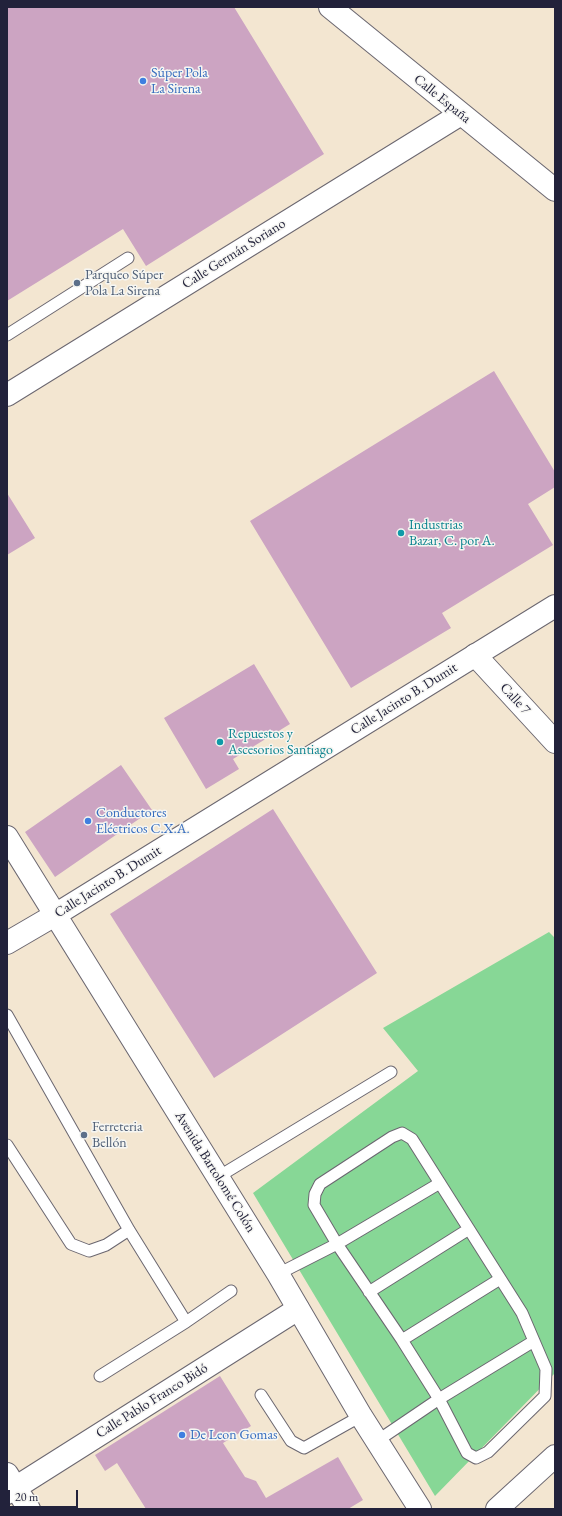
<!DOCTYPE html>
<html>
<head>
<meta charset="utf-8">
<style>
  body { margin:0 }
  #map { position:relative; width:562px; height:1516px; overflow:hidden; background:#f3e6d1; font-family:"EB Garamond",serif }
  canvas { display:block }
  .frame { position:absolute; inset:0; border:8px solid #22223b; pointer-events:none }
  .scale { position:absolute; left:8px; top:1490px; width:70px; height:18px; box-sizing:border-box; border:2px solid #22223b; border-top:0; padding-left:5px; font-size:12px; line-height:14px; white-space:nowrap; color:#22223b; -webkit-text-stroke:3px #f6f6f2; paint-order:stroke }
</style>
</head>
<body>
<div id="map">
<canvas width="562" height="1516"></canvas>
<div class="frame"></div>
<div class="scale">20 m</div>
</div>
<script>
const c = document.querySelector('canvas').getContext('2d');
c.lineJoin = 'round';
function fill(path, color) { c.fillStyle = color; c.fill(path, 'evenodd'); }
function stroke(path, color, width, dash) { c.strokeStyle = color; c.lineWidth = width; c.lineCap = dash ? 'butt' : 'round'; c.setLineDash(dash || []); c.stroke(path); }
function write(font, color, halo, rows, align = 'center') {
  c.font = font + ' "EB Garamond",serif'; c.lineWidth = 3; c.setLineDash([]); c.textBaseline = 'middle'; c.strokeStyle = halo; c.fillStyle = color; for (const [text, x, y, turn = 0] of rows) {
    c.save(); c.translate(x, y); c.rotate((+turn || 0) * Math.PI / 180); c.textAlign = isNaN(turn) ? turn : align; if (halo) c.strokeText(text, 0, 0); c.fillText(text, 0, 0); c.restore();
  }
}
const green = new Path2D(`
  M 549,932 L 555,938 L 555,1373 L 435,1496 L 253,1193 L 418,1071 L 383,1028 Z`);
const building = new Path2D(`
  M 7,7 L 234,7 L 324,154 L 146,266 L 123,229 L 7,301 Z
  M 494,371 L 555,472 L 555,487 L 528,504 L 553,545 L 442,613 L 451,628 L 351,688 L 250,521 Z
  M 7,493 L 35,538 L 7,555 Z
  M 254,664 L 290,724 L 233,759 L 239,769 L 206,789 L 164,718 Z
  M 121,765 L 152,810 L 55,877 L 25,832 Z
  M 273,809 L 377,973 L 214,1078 L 110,914 Z
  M 220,1376 L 251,1426 L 223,1443 L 245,1477 L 256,1481 L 266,1498 L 338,1457 L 363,1500 L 348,1509 L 146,1509 L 117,1463 L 105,1471 L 95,1455 Z`);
const lane = new Path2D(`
  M 7,335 L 128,258
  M 7,1015 L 129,1230 L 186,1322 L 231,1291
  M 402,1133 L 412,1139 L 522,1313 L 546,1369 L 545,1396 L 488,1452 L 476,1458 L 467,1453 L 439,1399 L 402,1340 L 337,1244 L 314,1205 L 315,1194 L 320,1184 L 392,1137 Z
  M 7,1145 L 71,1244 L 89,1251 L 106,1245 L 129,1230
  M 218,1177 L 391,1072
  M 278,1274 L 337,1244 L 440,1183
  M 369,1292 L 469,1229
  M 402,1340 L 500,1279
  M 100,1376 L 186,1322
  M 261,1395 L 291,1441 L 304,1448 L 361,1416
  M 377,1441 L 439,1399 L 534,1341`);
const street = new Path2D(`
  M 330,7 L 555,190
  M 7,395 L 461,114
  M 475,655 L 555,742
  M 7,1474 L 29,1509
  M 7,1493 L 298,1309
  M 497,1509 L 555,1456`);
const secondary = new Path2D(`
  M 7,837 L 278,1274 L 361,1416 L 420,1509
  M 7,943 L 55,915 L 555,606`);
const markers = [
  [143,81,4,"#3f7fe0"],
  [77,283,4,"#5c6f8a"],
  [401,533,4,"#0f9aa8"],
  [220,742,4,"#0f9aa8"],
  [88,821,4,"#3f7fe0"],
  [84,1135,4,"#5c6f8a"],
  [182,1435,4,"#3f7fe0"]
];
const shopNames = [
  ["Súper Pola",151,73],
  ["La Sirena",151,89],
  ["Conductores",96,813],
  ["Eléctricos C.X.A.",96,829],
  ["De Leon Gomas",190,1435]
];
const streetNames = [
  ["Calle España",442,99,39],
  ["Calle Germán Soriano",234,254,-32],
  ["Calle Jacinto B. Dumit",404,699,-32],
  ["Calle 7",515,699,47],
  ["Calle Jacinto B. Dumit",108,882,-32],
  ["Avenida Bartolomé Colón",215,1172,58],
  ["Calle Pablo Franco Bidó",152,1401,-32]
];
const serviceNames = [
  ["Parqueo Súper",85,275],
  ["Pola La Sirena",85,291],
  ["Ferreteria",92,1127],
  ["Bellón",92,1143]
];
const cultureNames = [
  ["Industrias",409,525],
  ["Bazar, C. por A.",409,541],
  ["Repuestos y",228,734],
  ["Ascesorios Santiago",228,750]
];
fill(green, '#87d796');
fill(building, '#cca4c2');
stroke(lane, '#6b6770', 13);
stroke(street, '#6b6770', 24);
stroke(secondary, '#6b6770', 24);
stroke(lane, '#fff', 11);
stroke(street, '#fff', 22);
stroke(secondary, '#fff', 22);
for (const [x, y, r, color] of markers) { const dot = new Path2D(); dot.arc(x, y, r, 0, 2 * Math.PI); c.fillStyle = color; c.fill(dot); stroke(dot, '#f6f6f2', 1.5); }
write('14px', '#366cbe', '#f6f6f2', shopNames, 'left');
write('14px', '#22223b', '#f6f6f2', streetNames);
write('14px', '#4e5e75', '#f6f6f2', serviceNames, 'left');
write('14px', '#0d838f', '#f6f6f2', cultureNames, 'left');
</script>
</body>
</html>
